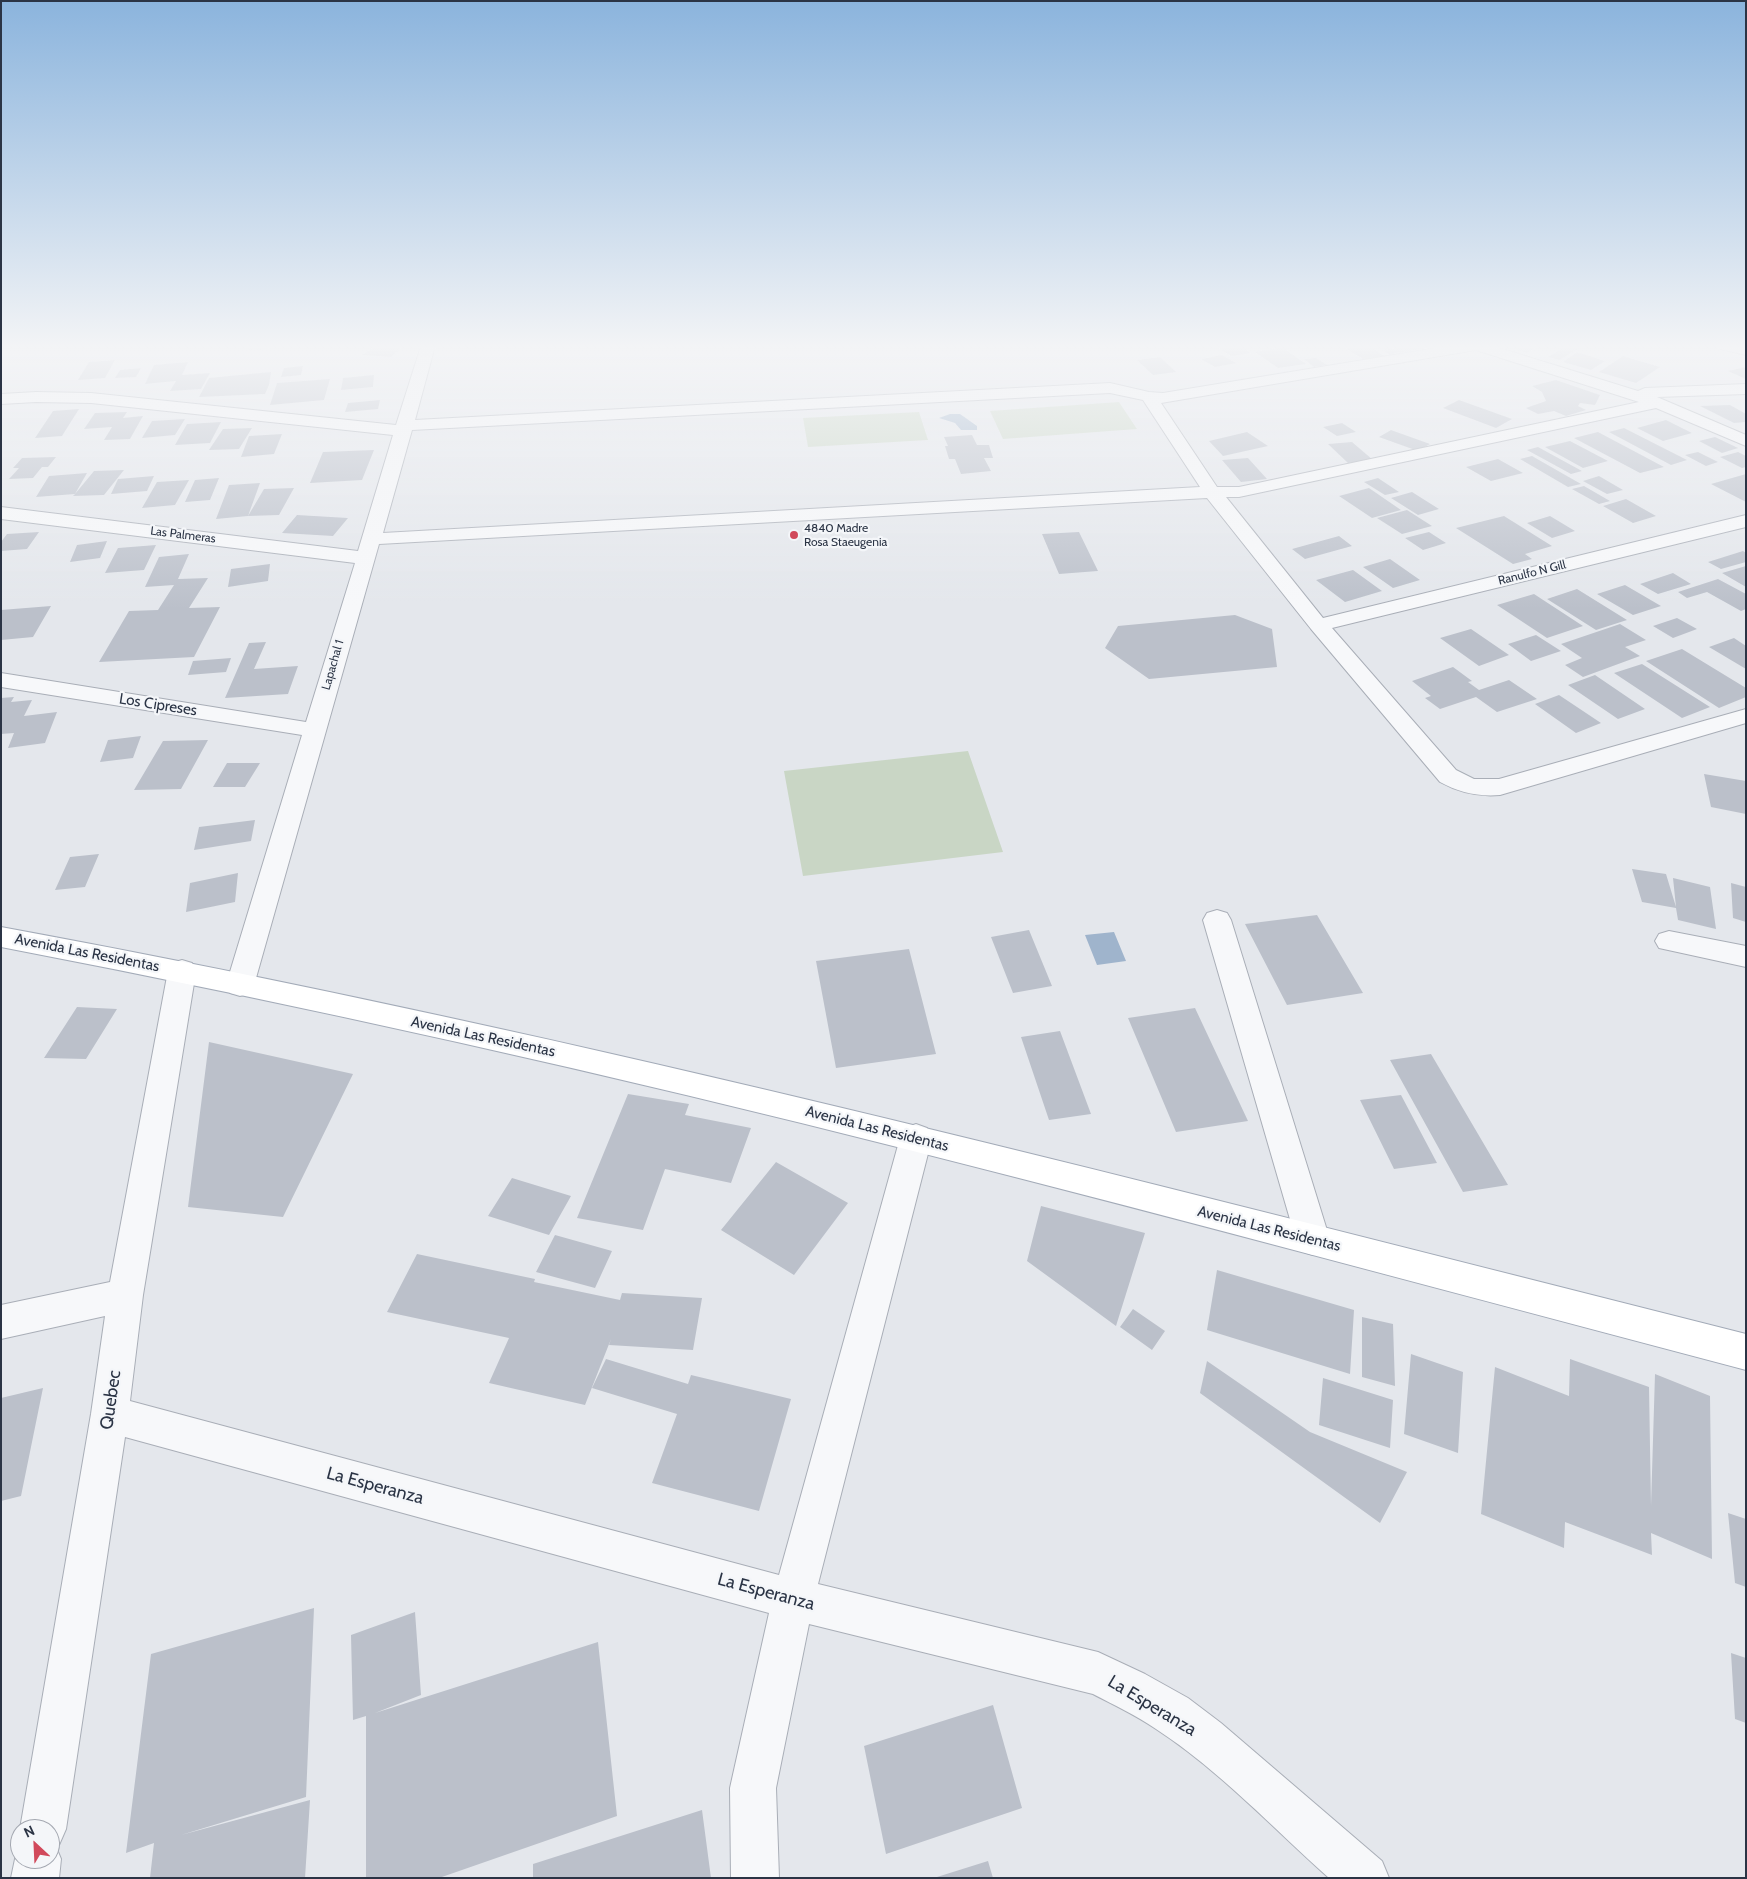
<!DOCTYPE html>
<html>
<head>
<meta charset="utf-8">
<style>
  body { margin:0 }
  #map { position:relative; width:1747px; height:1879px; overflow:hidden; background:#e4e7ec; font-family:Cabin,sans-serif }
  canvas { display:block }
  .frame { position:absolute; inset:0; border:2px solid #2b3445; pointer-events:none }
  .north { position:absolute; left:10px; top:1819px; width:50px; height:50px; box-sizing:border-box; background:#f4f6f9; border:1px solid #a4a8b1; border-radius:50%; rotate:335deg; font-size:14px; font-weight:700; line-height:20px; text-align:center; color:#2b3445 }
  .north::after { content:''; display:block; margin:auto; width:18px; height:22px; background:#d1495b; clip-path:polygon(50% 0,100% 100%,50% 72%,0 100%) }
</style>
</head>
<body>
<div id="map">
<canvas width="1747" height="1879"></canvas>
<div class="frame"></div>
<div class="north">N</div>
</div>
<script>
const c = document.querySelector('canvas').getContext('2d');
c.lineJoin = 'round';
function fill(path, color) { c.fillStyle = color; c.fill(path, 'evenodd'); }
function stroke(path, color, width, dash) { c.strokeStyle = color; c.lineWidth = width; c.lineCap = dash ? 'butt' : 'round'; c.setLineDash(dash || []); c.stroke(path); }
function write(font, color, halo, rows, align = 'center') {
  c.font = font + ' Cabin,sans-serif'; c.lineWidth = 4.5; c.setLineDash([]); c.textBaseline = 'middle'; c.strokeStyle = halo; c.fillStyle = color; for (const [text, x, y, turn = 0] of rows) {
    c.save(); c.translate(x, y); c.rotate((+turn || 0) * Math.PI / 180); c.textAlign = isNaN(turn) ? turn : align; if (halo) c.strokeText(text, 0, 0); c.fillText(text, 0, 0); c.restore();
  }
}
const green = new Path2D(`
  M 1119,402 L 1137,429 L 1003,439 L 990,411 Z
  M 919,412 L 928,440 L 808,447 L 803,418 Z
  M 968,751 L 1003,852 L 803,876 L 784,771 Z`);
const water = new Path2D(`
  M 950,414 L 960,414 L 977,426 L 977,430 L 961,430 L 955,423 L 939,418 Z
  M 1114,932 L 1126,961 L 1097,965 L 1085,935 Z`);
const building = new Path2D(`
  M 251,346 L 270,346 L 268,349 L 248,350 Z
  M 375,346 L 401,348 L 391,357 L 362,355 Z
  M 1216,346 L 1240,346 L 1251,353 L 1231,356 Z
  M 1338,346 L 1375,346 L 1371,347 L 1384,356 L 1363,359 L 1344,347 Z
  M 1411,346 L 1434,347 L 1389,354 L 1383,350 Z
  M 1523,346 L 1538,346 L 1527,353 L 1516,349 Z
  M 1566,346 L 1583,346 L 1559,360 L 1548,357 Z
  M 1282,347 L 1306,364 L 1278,368 L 1255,352 Z
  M 1577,352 L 1605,361 L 1591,370 L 1563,362 Z
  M 1222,355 L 1236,363 L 1215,367 L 1201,359 Z
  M 1623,356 L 1660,367 L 1636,383 L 1599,372 Z
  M 1160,357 L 1176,372 L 1153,375 L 1137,360 Z
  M 1316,358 L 1327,365 L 1314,367 L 1304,359 Z
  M 115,360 L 105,378 L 78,380 L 89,362 Z
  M 188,362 L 182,375 L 210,373 L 201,389 L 170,391 L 176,381 L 145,384 L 154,365 Z
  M 303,366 L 301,375 L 281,377 L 284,368 Z
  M 1746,367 L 1746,379 L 1728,371 Z
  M 141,368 L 136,377 L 115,378 L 120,370 Z
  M 271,372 L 269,385 L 265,394 L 199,397 L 209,378 Z
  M 374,375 L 373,387 L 341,390 L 343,378 Z
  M 330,379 L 324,400 L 270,405 L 277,383 Z
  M 1556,380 L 1600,395 L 1595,405 L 1580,403 L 1578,406 L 1586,410 L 1566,416 L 1554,411 L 1538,414 L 1526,408 L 1546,401 L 1542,392 L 1532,386 Z
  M 380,400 L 378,409 L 345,412 L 348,403 Z
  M 1459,400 L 1512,419 L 1496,428 L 1443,408 Z
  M 1730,405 L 1746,414 L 1746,422 L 1734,423 L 1700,406 Z
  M 79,409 L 62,436 L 35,438 L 53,411 Z
  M 127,412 L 123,418 L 143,416 L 130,439 L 104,440 L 112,427 L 84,429 L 95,413 Z
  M 185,419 L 175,435 L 142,438 L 152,421 Z
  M 1666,420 L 1692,433 L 1663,441 L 1637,428 Z
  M 221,422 L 210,443 L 175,445 L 187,424 Z
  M 1342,423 L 1356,432 L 1337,436 L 1323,427 Z
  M 252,428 L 239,449 L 209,450 L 223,429 Z
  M 1624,428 L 1687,460 L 1671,465 L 1609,432 Z
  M 1391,430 L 1430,444 L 1418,451 L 1379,437 Z
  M 1247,432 L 1268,446 L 1223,456 L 1209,441 Z
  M 1598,432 L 1664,467 L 1640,473 L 1574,438 Z
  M 282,434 L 274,454 L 241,457 L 249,436 Z
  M 972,435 L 977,445 L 989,445 L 993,458 L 984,458 L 991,471 L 961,474 L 955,459 L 949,459 L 945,446 L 948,446 L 944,437 Z
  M 1715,437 L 1738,448 L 1722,453 L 1699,441 Z
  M 1570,441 L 1608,461 L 1583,468 L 1545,447 Z
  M 1352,442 L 1373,460 L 1348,463 L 1328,444 Z
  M 1538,447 L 1582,471 L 1571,474 L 1527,450 Z
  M 374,450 L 362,480 L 310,483 L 323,452 Z
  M 1698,452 L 1718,462 L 1706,466 L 1685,455 Z
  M 1738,452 L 1746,456 L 1746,467 L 1742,468 L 1720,457 Z
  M 1532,456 L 1581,484 L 1568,487 L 1520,459 Z
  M 56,457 L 48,467 L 42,467 L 33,478 L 9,479 L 19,468 L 13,468 L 22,458 Z
  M 1248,458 L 1267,479 L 1241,482 L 1222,460 Z
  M 1498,459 L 1523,473 L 1491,481 L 1466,467 Z
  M 124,470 L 104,495 L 73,496 L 75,494 L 36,497 L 49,476 L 87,473 L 75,494 L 94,471 Z
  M 1746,474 L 1746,502 L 1711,484 Z
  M 154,476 L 147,491 L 111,494 L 118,479 Z
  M 1599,476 L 1623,490 L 1607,494 L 1583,481 Z
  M 219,478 L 210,500 L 185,502 L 195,480 Z
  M 1378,478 L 1399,492 L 1385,495 L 1364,482 Z
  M 189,480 L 175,505 L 142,508 L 157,482 Z
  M 260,483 L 248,516 L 216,519 L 229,485 Z
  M 1584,486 L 1610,501 L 1599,504 L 1572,489 Z
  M 294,488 L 279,515 L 248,516 L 264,489 Z
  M 1369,488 L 1401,510 L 1372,518 L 1339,496 Z
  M 1412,492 L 1439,509 L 1418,515 L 1391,498 Z
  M 1626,499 L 1656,516 L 1633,523 L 1603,506 Z
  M 1407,510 L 1432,526 L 1402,534 L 1377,518 Z
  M 297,515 L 348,518 L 333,536 L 282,533 Z
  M 1504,516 L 1552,546 L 1525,554 L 1532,559 L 1513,564 L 1456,528 Z
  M 1550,516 L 1575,531 L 1552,538 L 1527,523 Z
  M 39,532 L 27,549 L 1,551 L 1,542 L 7,534 Z
  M 1079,532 L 1098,571 L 1059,574 L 1042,534 Z
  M 1429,532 L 1446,543 L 1423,550 L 1405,538 Z
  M 1339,536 L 1352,546 L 1305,559 L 1292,549 Z
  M 107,541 L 100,558 L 70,562 L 77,545 Z
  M 156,545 L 144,570 L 105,573 L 118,548 Z
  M 1743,551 L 1746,553 L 1746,562 L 1721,569 L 1708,562 Z
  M 189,554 L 178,579 L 208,578 L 189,608 L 220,607 L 194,657 L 99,662 L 129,611 L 158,610 L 174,585 L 145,587 L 159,557 Z
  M 1390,559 L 1420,580 L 1393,588 L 1363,567 Z
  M 270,564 L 268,581 L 228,587 L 231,569 Z
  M 1746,566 L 1746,587 L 1722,573 Z
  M 1353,570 L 1382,591 L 1345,602 L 1316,580 Z
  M 1673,573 L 1691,584 L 1658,594 L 1640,584 Z
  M 1718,579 L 1746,594 L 1746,609 L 1741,611 L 1707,592 L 1687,598 L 1678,592 Z
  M 1625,585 L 1661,606 L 1633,615 L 1597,594 Z
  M 1577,589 L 1627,620 L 1596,630 L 1547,599 Z
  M 1534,594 L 1583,626 L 1547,638 L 1497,605 Z
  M 51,606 L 33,637 L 1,640 L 1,610 Z
  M 1235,615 L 1272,629 L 1277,667 L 1149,679 L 1105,648 L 1118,626 Z
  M 1677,618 L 1697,629 L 1673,638 L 1653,626 Z
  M 1620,624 L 1646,640 L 1625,647 L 1640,656 L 1583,677 L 1565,665 L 1582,658 L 1561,644 Z
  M 1471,629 L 1509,655 L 1479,666 L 1440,638 Z
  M 1536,635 L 1561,651 L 1531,661 L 1508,644 Z
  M 1734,638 L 1746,646 L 1746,669 L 1709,647 Z
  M 266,642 L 254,669 L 298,666 L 288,694 L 225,698 L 249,643 Z
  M 1682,649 L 1746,688 L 1746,697 L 1719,708 L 1646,661 Z
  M 231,658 L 226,672 L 188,675 L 193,661 Z
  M 1642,664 L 1710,707 L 1682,718 L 1614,673 Z
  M 1453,667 L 1472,681 L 1468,682 L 1479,690 L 1509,680 L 1537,699 L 1497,712 L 1476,697 L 1440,709 L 1425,698 L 1431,696 L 1412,681 Z
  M 1595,675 L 1645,709 L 1618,719 L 1568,685 Z
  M 1559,695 L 1601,723 L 1576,733 L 1535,704 Z
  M 14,697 L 11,702 L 32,700 L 24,716 L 57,712 L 45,743 L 8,748 L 14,733 L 1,734 L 1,698 Z
  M 141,736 L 133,758 L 100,762 L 108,740 Z
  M 208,740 L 181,789 L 134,790 L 163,741 Z
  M 227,763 L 260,763 L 245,787 L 213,787 Z
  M 1704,774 L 1746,781 L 1746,814 L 1711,807 Z
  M 255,820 L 251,841 L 194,850 L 199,827 Z
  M 99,854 L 85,887 L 55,890 L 70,857 Z
  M 1632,869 L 1666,874 L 1676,907 L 1673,878 L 1710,887 L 1716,929 L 1678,920 L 1676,908 L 1642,902 Z
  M 238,873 L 235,902 L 186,912 L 190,883 Z
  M 1731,883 L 1746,887 L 1746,922 L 1733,918 Z
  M 1317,915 L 1363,993 L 1287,1005 L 1245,924 Z
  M 1029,930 L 1052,986 L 1013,993 L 991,937 Z
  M 909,949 L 936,1054 L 836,1068 L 816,961 Z
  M 77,1007 L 117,1009 L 86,1059 L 44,1058 Z
  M 1195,1008 L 1248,1121 L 1176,1132 L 1128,1018 Z
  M 1060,1031 L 1091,1114 L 1049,1120 L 1021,1037 Z
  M 209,1042 L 353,1074 L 283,1217 L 188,1207 Z
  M 1431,1054 L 1508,1185 L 1463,1192 L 1390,1060 Z
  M 628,1094 L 689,1104 L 685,1115 L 751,1128 L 731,1183 L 665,1169 L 643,1230 L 577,1218 Z
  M 1401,1095 L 1437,1163 L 1394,1169 L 1360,1100 Z
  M 776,1162 L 848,1203 L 794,1275 L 721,1230 Z
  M 512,1178 L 571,1196 L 549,1235 L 488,1216 Z
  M 1041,1206 L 1145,1233 L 1116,1326 L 1027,1261 Z
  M 555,1235 L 612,1251 L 595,1288 L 536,1272 Z
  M 417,1254 L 535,1279 L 534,1282 L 620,1300 L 622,1293 L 702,1298 L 693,1350 L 609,1345 L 611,1339 L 585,1405 L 489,1383 L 509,1338 L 387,1312 Z
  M 1217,1270 L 1354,1310 L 1350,1374 L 1207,1330 Z
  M 1133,1309 L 1165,1331 L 1152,1350 L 1120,1327 Z
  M 1362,1317 L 1393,1324 L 1395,1386 L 1362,1377 Z
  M 1411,1354 L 1463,1372 L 1458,1453 L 1404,1434 Z
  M 606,1359 L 688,1384 L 691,1375 L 791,1399 L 759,1511 L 652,1483 L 677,1414 L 592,1388 Z
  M 1570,1359 L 1649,1387 L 1651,1506 L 1655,1374 L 1710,1396 L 1712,1559 L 1651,1533 L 1652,1555 L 1565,1522 L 1564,1548 L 1481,1514 L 1495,1367 L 1569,1396 Z
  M 1207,1361 L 1310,1432 L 1407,1472 L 1380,1523 L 1200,1393 Z
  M 1323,1378 L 1393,1400 L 1390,1448 L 1319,1425 Z
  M 43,1388 L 21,1496 L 1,1501 L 1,1398 Z
  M 1728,1513 L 1746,1519 L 1746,1587 L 1735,1583 Z
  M 314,1608 L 306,1797 L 181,1835 L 310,1800 L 305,1878 L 150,1878 L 154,1843 L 126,1853 L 151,1654 Z
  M 415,1612 L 421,1695 L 375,1713 L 598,1642 L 617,1816 L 439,1878 L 366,1878 L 366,1716 L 353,1720 L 351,1635 Z
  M 1731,1653 L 1746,1658 L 1746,1723 L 1735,1719 Z
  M 993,1705 L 1022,1808 L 886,1854 L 864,1746 Z
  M 702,1810 L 711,1878 L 533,1878 L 533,1864 Z
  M 988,1861 L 993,1878 L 937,1878 L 937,1877 Z`);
const minor = new Path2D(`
  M 421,346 L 435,346 L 415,420 L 1110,383 L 1149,392 L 1163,393 L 1448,346 L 1493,346 L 1638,391 L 1645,388 L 1746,384 L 1746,394 L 1657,397 L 1746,435 L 1746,446 L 1656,408 L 1239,497 L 1226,497 L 1323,618 L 1746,515 L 1746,527 L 1332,628 L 1456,770 L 1474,779 L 1499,779 L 1746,709 L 1746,723 L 1500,795 C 1478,797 1458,792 1440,782 L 1311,629 L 1207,498 L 379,544 L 254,985 L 250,993 L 240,996 L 230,993 L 226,985 L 302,735 L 1,687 L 1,673 L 306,722 L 355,563 L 1,519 L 1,507 L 358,551 L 393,435 L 91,403 L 36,402 L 1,404 L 1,394 L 36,392 L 91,393 L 396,425 ZM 1476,350 L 1639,402 L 1239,487 L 1217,487 L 1161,403 ZM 1110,393 L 1143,400 L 1200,487 L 383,533 L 412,430 Z
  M 1718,346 L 1746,346 L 1746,355 L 1720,349 Z
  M 1217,910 L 1227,913 L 1231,920 L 1330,1240 L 1325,1251 L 1313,1255 L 1301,1251 L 1296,1240 L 1203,920 L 1207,913 Z
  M 1669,931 L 1746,946 L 1746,967 L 1659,948 L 1655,941 L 1659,934 Z
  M 182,960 L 192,963 L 196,971 L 143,1295 L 130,1401 L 779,1575 L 900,1138 L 905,1128 L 916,1124 L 927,1128 L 932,1138 L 818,1584 L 1098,1652 L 1145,1674 L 1188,1698 L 1221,1723 L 1382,1861 L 1389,1878 L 1329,1878 C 1273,1828 1219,1770 1156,1729 C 1136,1715 1114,1705 1093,1694 L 809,1624 L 776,1788 L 779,1878 L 731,1878 L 730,1788 L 769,1613 L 125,1437 L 66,1829 L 59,1845 L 56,1847 L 61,1859 L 59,1878 L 11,1878 L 15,1859 L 20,1846 L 20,1859 L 50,1859 L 50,1829 L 20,1829 L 91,1414 L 105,1316 L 1,1339 L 1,1305 L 110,1282 L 168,971 L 172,963 Z`);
const major = new Path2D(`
  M 1,927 C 589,1035 1167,1188 1746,1334 L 1746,1370 C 1469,1297 1194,1222 917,1152 C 614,1075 308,1006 1,947 Z`);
const markers = [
  [794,535,5,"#d1495b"]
];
const farPoinames = [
  ["4840 Madre",804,528],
  ["Rosa Staeugenia",804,542]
];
const farStreetnames = [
  ["Las Palmeras",183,535,7],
  ["Ranulfo N Gill",1532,573,-14],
  ["Lapachal 1",333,665,-74]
];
const streetNames = [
  ["Los Cipreses",158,705,9],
  ["Avenida Las Residentas",87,953,11],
  ["Avenida Las Residentas",483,1037,12],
  ["Avenida Las Residentas",877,1129,14],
  ["Avenida Las Residentas",1269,1229,14]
];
const nearStreetnames = [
  ["Quebec",111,1400,-82],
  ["La Esperanza",375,1486,15],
  ["La Esperanza",766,1592,15],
  ["La Esperanza",1152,1706,31]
];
fill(green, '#c9d6c5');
fill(water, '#9fb4cc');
fill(building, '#bbc0ca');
stroke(minor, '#a9aeb7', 2);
stroke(major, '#a3abb8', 2);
fill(minor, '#f7f8fa');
fill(major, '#fff');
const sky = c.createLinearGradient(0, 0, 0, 609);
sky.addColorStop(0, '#8bb4dd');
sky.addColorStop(0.57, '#f3f4f6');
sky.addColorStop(1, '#f3f4f600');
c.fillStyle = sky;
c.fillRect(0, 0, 1747, 609);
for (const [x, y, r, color] of markers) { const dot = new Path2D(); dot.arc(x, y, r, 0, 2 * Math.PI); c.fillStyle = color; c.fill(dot); stroke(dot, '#f4f6f9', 2); }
write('12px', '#2b3445', '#f4f6f9', farPoinames, 'left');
write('12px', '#2b3445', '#f4f6f9', farStreetnames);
write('15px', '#2b3445', '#f4f6f9', streetNames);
write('18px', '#2b3445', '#f4f6f9', nearStreetnames);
</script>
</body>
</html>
